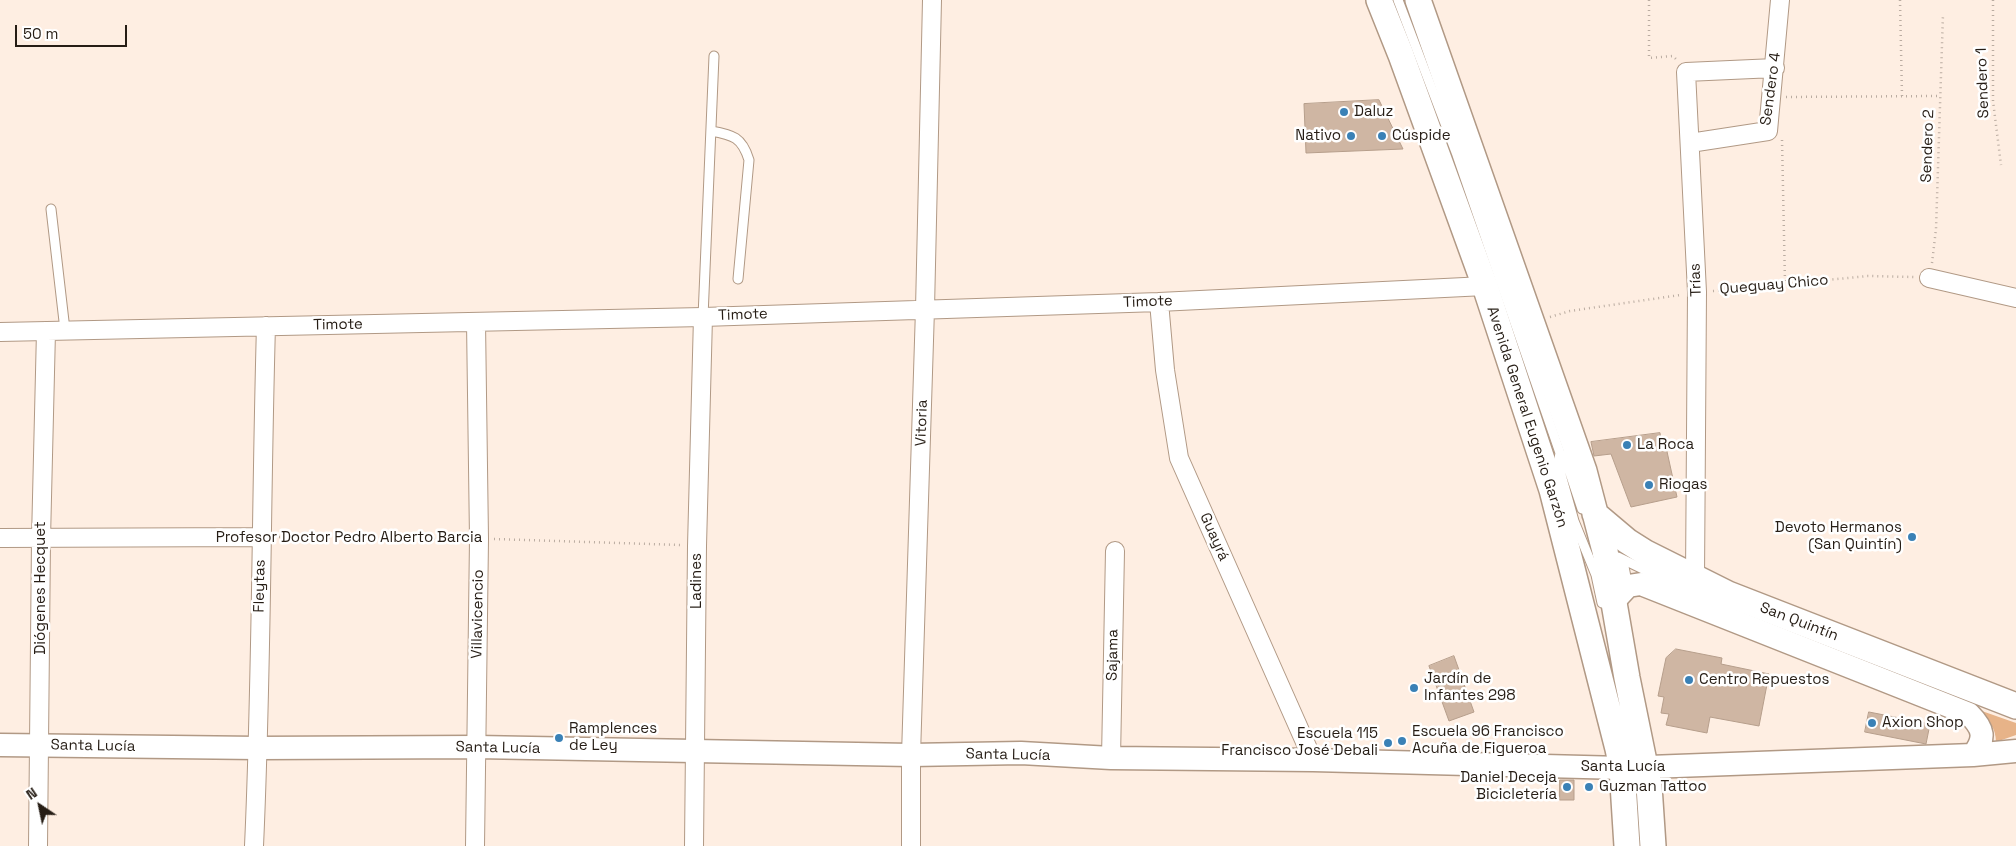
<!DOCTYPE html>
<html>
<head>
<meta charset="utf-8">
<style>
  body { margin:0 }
  #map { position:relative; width:2016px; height:846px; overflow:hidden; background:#feeee2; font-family:"Space Grotesk",sans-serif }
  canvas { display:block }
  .north { position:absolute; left:15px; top:781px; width:50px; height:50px; -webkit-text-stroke:4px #fff; paint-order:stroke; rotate:326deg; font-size:14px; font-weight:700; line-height:20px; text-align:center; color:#261d15 }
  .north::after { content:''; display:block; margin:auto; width:18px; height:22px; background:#261d15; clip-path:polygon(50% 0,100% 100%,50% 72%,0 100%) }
  .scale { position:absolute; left:15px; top:25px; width:112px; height:22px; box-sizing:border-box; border:2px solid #261d15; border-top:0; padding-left:6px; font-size:15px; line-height:18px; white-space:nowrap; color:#261d15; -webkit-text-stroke:4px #fff; paint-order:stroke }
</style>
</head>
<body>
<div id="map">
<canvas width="2016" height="846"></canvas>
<div class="north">N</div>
<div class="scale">50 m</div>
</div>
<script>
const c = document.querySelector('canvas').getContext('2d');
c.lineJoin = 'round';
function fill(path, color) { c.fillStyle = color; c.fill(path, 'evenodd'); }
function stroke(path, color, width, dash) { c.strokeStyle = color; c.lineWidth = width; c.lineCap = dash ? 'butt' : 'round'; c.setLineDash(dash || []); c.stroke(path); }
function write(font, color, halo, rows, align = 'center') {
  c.font = font + ' "Space Grotesk",sans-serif'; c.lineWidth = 5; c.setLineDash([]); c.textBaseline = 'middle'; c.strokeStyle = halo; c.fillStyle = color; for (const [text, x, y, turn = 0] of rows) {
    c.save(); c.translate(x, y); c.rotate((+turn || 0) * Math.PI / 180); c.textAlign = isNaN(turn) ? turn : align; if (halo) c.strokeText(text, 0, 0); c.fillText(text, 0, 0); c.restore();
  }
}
const green = new Path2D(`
  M 1979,710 L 2016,723 L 2016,735 L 1996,742 C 1996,728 1988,719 1979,710 Z`);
const building = new Path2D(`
  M 1379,100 L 1403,149 L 1306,153 L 1304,104 Z
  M 1660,433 L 1662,447 L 1666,447 L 1677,497 L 1631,507 L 1611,454 L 1594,456 L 1591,442 Z
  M 1676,649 L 1722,658 L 1721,664 L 1769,674 L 1759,726 L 1710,717 L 1707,733 L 1666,725 L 1669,714 L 1661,713 L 1664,697 L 1658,696 L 1666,658 Z
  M 1454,656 L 1474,712 L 1449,721 L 1429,666 Z
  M 1869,712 L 1930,724 L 1926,744 L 1865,732 Z
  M 1560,780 L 1574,780 L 1574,800 L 1560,800 Z`);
const path = new Path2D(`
  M 1649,0 L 1649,58 L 1673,56 L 1676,59
  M 1900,0 L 1902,96
  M 1993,0 L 1993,101 L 2001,165
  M 1786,97 L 1940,96
  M 1782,140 L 1785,283
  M 1932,263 L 1936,229 L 1943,14
  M 1713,291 L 1868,276 L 1914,277
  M 1550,317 L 1570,311 L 1680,295
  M 279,537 L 463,539
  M 494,539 L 681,545`);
const service = new Path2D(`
  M 1398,0 L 1457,155 L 1560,453 L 1566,461 L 1582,509
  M 711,131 C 733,135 742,137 749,160 L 738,279
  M 51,209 L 65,330
  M 703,317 L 714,56
  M 1560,453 L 1558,464 L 1574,521 L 1596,575 L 1602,603
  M 1618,557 L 1680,587 L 1720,603`);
const pedestrian = new Path2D(`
  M 1615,560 L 1621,564 L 1624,580 L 1618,582 L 1615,580 L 1612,563 Z`);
const minor = new Path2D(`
  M 1690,143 L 1768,131 L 1780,0
  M 1929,278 L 2016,298
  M 1159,302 L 1165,370 L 1179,458 L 1313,760
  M 0,332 L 703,317 L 1159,302 L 1485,286
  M 0,538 L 260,537
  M 1695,577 L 1697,292 L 1686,72 L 1775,68
  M 1111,758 L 1115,551
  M 38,846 L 41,539 L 46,331
  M 254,846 C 262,673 261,499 266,326
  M 475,846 L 479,539 L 476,322
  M 694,846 L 697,546 L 703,317
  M 911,846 L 911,755 L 925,309 L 932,0`);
const tertiary = new Path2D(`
  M 1613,602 L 1628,586 L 1641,584 L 1969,714 C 1984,729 1986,738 1973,755
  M 0,745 L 258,748 L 477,747 L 911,755 L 1021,753 L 1111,758 L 1313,760 L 1622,768 L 1973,755 L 2016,751`);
const secondary = new Path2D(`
  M 1379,0 L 1401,55 L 1485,286 L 1552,490 L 1618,749 L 1622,768 L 1627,846
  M 1418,0 L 1584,471 L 1605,551 L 1627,678 L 1649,786 L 1653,846
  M 1595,514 L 1627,541 L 1646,553 L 1728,594 L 2016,706`);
const markers = [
  [1344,112,5,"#3a81b6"],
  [1351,136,5,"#3a81b6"],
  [1382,136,5,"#3a81b6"],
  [1627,445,5,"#3a81b6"],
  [1649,485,5,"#3a81b6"],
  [1912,537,5,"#3a81b6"],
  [1689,680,5,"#3a81b6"],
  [1414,688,5,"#3a81b6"],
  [1872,723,5,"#3a81b6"],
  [559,738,5,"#3a81b6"],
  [1402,741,5,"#3a81b6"],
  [1388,743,5,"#3a81b6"],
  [1567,787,5,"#3a81b6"],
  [1589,787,5,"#3a81b6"]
];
const streetNames = [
  ["Sendero 1",1983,83,-92],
  ["Sendero 4",1771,89,-82],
  ["Sendero 2",1928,146,-88],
  ["Trías",1696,280,-92],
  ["Queguay Chico",1774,285,-5],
  ["Timote",1148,302,-2],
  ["Timote",743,315,-2],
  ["Timote",338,325,-1],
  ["Avenida General Eugenio Garzón",1527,417,72],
  ["Vitoria",922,423,-88],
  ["Guayrá",1214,537,66],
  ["Profesor Doctor Pedro Alberto Barcia",349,538],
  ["Ladines",697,581,-90],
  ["Fleytas",260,586,-89],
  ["Diógenes Hecquet",41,588,-90],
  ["Villavicencio",478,614,-89],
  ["San Quintín",1799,622,21],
  ["Sajama",1113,655,-89],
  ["Santa Lucía",93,746,1],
  ["Santa Lucía",498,748,1],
  ["Santa Lucía",1008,755,1],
  ["Santa Lucía",1623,767]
];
const poiNames = [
  ["Daluz",1354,112],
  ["Nativo",1341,136,"right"],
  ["Cúspide",1392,136],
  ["La Roca",1637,445],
  ["Riogas",1659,485],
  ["Devoto Hermanos",1902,528,"right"],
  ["(San Quintín)",1902,545,"right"],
  ["Jardín de",1424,679],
  ["Infantes 298",1424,696],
  ["Centro Repuestos",1699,680],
  ["Axion Shop",1882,723],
  ["Ramplences",569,729],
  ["de Ley",569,746],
  ["Escuela 96 Francisco",1412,732],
  ["Acuña de Figueroa",1412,749],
  ["Escuela 115",1378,734,"right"],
  ["Francisco José Debali",1378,751,"right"],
  ["Daniel Deceja",1557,778,"right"],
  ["Bicicletería",1557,795,"right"],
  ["Guzman Tattoo",1599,787]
];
fill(green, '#e7b388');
fill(building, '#cfb6a3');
stroke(building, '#b69e8b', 1);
stroke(service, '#b19985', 11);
stroke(pedestrian, '#b19985', 16);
stroke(minor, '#b19985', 20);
stroke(tertiary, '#b19985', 25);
stroke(secondary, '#b19985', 28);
stroke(path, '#baaca1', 2.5, [1, 4]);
stroke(service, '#fff', 9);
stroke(pedestrian, '#fff', 14);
stroke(minor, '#fff', 18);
stroke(tertiary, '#fff', 22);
stroke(secondary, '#fff', 25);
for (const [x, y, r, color] of markers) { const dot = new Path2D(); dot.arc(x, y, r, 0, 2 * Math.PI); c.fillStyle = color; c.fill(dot); stroke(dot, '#fff', 2); }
write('15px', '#261d15', '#fff', streetNames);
write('15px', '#261d15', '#fff', poiNames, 'left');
</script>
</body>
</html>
